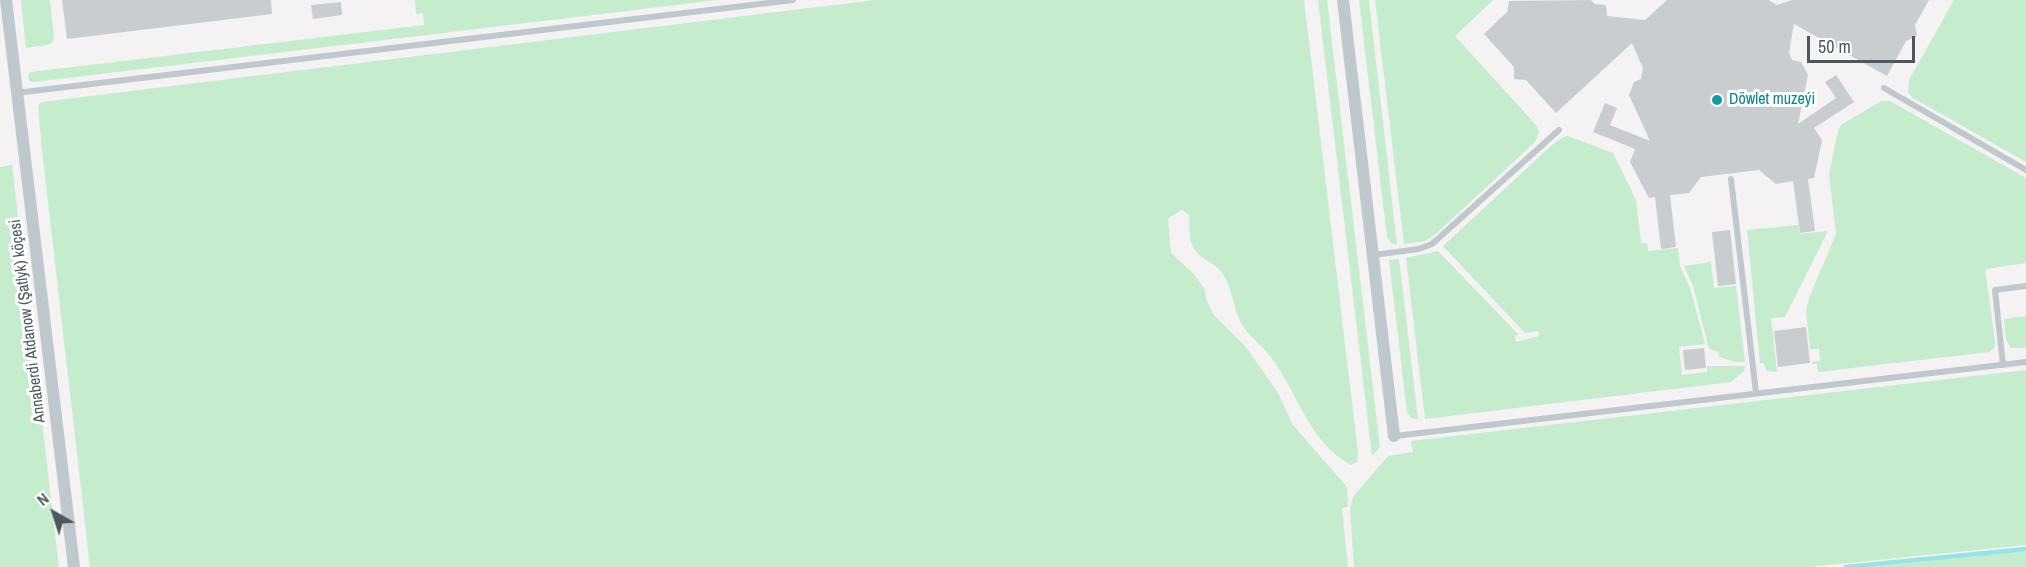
<!DOCTYPE html>
<html>
<head>
<meta charset="utf-8">
<style>
  body { margin:0 }
  #map { position:relative; width:2026px; height:567px; overflow:hidden; background:#f4f2f2; font-family:"Archivo Narrow",sans-serif }
  canvas { display:block }
  .north { position:absolute; left:24px; top:483px; width:60px; height:60px; -webkit-text-stroke:4px #fff; paint-order:stroke; rotate:321deg; font-size:16px; font-weight:700; line-height:24px; text-align:center; color:#4b585e }
  .north::after { content:''; display:block; margin:auto; width:21px; height:27px; background:#4b585e; clip-path:polygon(50% 0,100% 100%,50% 72%,0 100%) }
  .scale { position:absolute; left:1807px; top:36px; width:108px; height:27px; box-sizing:border-box; border:3px solid #4b585e; border-top:0; padding-left:8px; font-size:18px; line-height:21px; white-space:nowrap; color:#4b585e; -webkit-text-stroke:4px #fff; paint-order:stroke }
</style>
</head>
<body>
<div id="map">
<canvas width="2026" height="567"></canvas>
<div class="north">N</div>
<div class="scale">50 m</div>
</div>
<script>
const c = document.querySelector('canvas').getContext('2d');
c.lineJoin = 'round';
function fill(path, color) { c.fillStyle = color; c.fill(path, 'evenodd'); }
function stroke(path, color, width, dash) { c.strokeStyle = color; c.lineWidth = width; c.lineCap = dash ? 'butt' : 'round'; c.setLineDash(dash || []); c.stroke(path); }
function write(font, color, halo, rows, align = 'center') {
  c.font = font + ' "Archivo Narrow",sans-serif'; c.lineWidth = 6; c.setLineDash([]); c.textBaseline = 'middle'; c.strokeStyle = halo; c.fillStyle = color; for (const [text, x, y, turn = 0] of rows) {
    c.save(); c.translate(x, y); c.rotate((+turn || 0) * Math.PI / 180); c.textAlign = isNaN(turn) ? turn : align; if (halo) c.strokeText(text, 0, 0); c.fillText(text, 0, 0); c.restore();
  }
}
const green = new Path2D(`
  M 21,0 L 50,0 L 54,37 L 53,42 L 48,45 L 26,48 Z
  M 415,0 L 718,0 L 34,82 L 29,81 L 28,74 L 31,72 L 424,25 L 423,13 L 416,14 Z
  M 875,0 L 1304,0 L 1358,453 L 1357,462 L 1351,465 C 1308,442 1298,392 1270,356 C 1261,344 1247,335 1240,321 C 1233,306 1232,288 1223,274 C 1213,259 1199,262 1191,242 C 1188,233 1190,225 1189,215 L 1182,210 L 1168,218 L 1171,253 L 1194,274 L 1204,288 L 1207,301 L 1214,315 L 1246,347 L 1278,393 L 1293,425 L 1347,487 L 1348,507 L 1342,508 L 1348,567 L 90,567 L 41,141 L 38,106 L 41,102 Z
  M 1318,0 L 1327,0 L 1380,447 L 1372,456 Z
  M 1359,0 L 1369,0 L 1397,245 L 1391,243 L 1387,237 Z
  M 1375,0 L 1493,0 L 1455,36 L 1536,125 L 1539,132 L 1535,142 L 1437,233 L 1425,241 L 1404,244 Z
  M 1954,0 L 2026,0 L 2026,162 L 1913,98 L 1908,92 L 1909,80 Z
  M 1881,101 L 1890,101 L 2026,178 L 2026,263 L 1985,269 L 1995,342 L 1994,348 L 1989,352 L 1818,372 L 1817,364 L 1812,364 L 1812,362 L 1820,361 L 1819,349 L 1810,349 L 1806,310 L 1809,298 L 1836,234 L 1829,175 L 1838,131 L 1841,125 Z
  M 1568,136 L 1613,153 L 1636,200 L 1641,243 L 1647,243 L 1648,251 L 1678,248 L 1680,266 L 1690,288 L 1705,344 L 1679,347 L 1682,375 L 1707,372 L 1707,366 L 1745,366 L 1744,371 L 1731,382 L 1425,419 L 1406,258 L 1438,251 L 1518,334 L 1515,337 L 1516,342 L 1539,336 L 1538,331 L 1525,333 L 1443,246 L 1552,145 L 1563,137 Z
  M 12,165 L 59,567 L 0,567 L 0,167 Z
  M 1798,225 L 1800,234 L 1827,231 L 1827,233 L 1785,317 L 1771,318 L 1777,372 L 1767,371 L 1763,363 L 1760,363 L 1747,230 Z
  M 1399,259 L 1418,419 L 1411,418 L 1407,412 L 1389,260 Z
  M 1711,262 L 1714,288 L 1736,286 L 1745,362 L 1735,362 L 1719,357 L 1719,352 L 1709,349 L 1693,286 L 1684,266 Z
  M 2026,316 L 2026,348 L 2011,348 L 2006,340 L 2004,319 Z
  M 2026,370 L 2026,545 L 1809,567 L 1354,567 L 1350,508 L 1353,497 L 1388,456 L 1413,452 L 1411,441 Z
  M 2026,551 L 2026,567 L 1871,567 Z`);
const stream = new Path2D(`
  M 1846,567 L 2026,549`);
const building = new Path2D(`
  M 62,0 L 271,0 L 272,14 L 67,39 Z
  M 1591,0 L 1595,4 L 1606,5 L 1607,16 L 1645,20 L 1667,0 L 1768,0 L 1777,5 L 1792,0 L 1929,0 L 1915,25 L 1917,36 L 1906,41 L 1887,76 L 1794,24 L 1789,52 L 1792,60 L 1801,62 L 1808,75 L 1798,124 L 1836,98 L 1825,82 L 1836,75 L 1854,102 L 1814,128 L 1822,140 L 1814,178 L 1808,179 L 1815,231 L 1800,233 L 1793,181 L 1776,184 L 1759,170 L 1701,177 L 1689,193 L 1670,195 L 1676,247 L 1661,249 L 1655,197 L 1649,198 L 1630,162 L 1635,149 L 1593,132 L 1605,103 L 1617,108 L 1610,125 L 1650,141 L 1629,95 L 1634,82 L 1641,79 L 1643,68 L 1632,43 L 1556,113 L 1526,80 L 1514,79 L 1514,67 L 1484,34 L 1507,12 L 1509,1 Z
  M 341,2 L 342,15 L 313,19 L 311,5 Z
  M 1730,230 L 1736,284 L 1718,286 L 1712,232 Z
  M 1806,327 L 1810,363 L 1778,367 L 1774,331 Z
  M 1704,348 L 1706,368 L 1685,370 L 1683,350 Z`);
const lane = new Path2D(`
  M 1884,88 L 2026,170
  M 16,93 L 793,0
  M 1731,179 L 1756,393
  M 1373,255 L 1419,249 L 1432,244 L 1559,130
  M 2003,365 L 1995,290 L 2026,286
  M 1395,436 L 2026,362`);
const street = new Path2D(`
  M 6,0 L 74,567
  M 1343,0 L 1394,436`);
const markers = [
  [1717,100,6,"#0f9aa8"]
];
const cultureNames = [
  ["Döwlet muzeýi",1729,100]
];
const streetNames = [
  ["Annaberdi Atdanow (Şatlyk) köçesi",28,321,-97]
];
fill(green, '#c5eccd');
stroke(stream, '#96e4e6', 4.5);
fill(building, '#c9cdd0');
stroke(lane, '#bfc8cd', 6);
stroke(street, '#bfc8cd', 12);
for (const [x, y, r, color] of markers) { const dot = new Path2D(); dot.arc(x, y, r, 0, 2 * Math.PI); c.fillStyle = color; c.fill(dot); stroke(dot, '#fff', 2); }
write('16px', '#0d838f', '#fff', cultureNames, 'left');
write('16px', '#4b585e', '#fff', streetNames);
</script>
</body>
</html>
